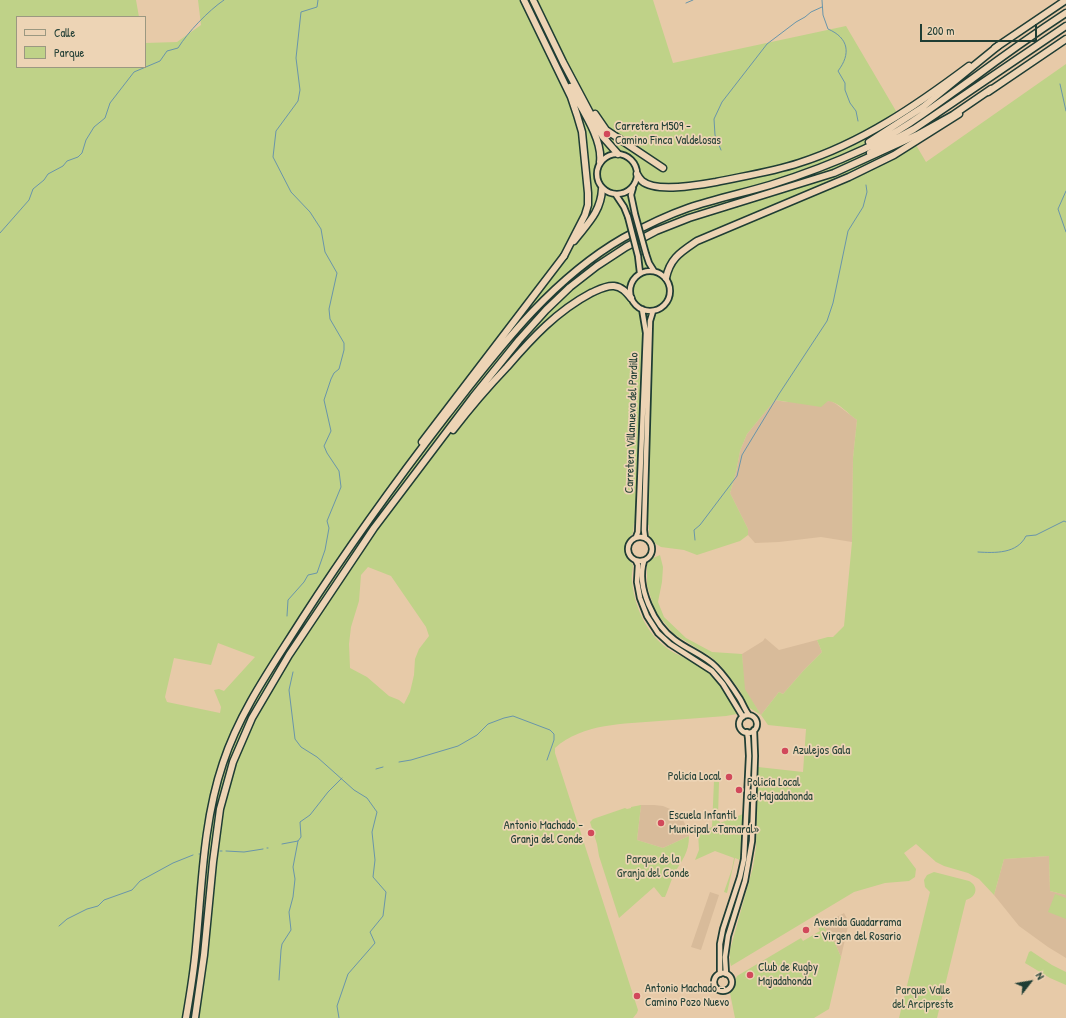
<!DOCTYPE html>
<html>
<head>
<meta charset="utf-8">
<style>
  body { margin:0 }
  #map { position:relative; width:1066px; height:1018px; overflow:hidden; background:#e7caa8; font-family:"Patrick Hand",sans-serif }
  canvas { display:block }
  .legend { position:absolute; left:16px; top:16px; width:130px; height:52px; box-sizing:border-box; background:#edd4b5; border:1px solid #9b9881; margin:0; padding:5px 7px; list-style:none; font-size:12px; color:#1f3d34 }
  .legend li { display:flex; align-items:center; gap:8px; height:20px }
  .legend b { width:20px; border:1px solid #9b9881 }
  .north { position:absolute; left:1010px; top:962px; width:40px; height:40px; -webkit-text-stroke:3px #edd4b5; paint-order:stroke; rotate:59deg; font-size:11px; font-weight:700; line-height:16px; text-align:center; color:#1f3d34 }
  .north::after { content:''; display:block; margin:auto; width:14px; height:18px; background:#1f3d34; clip-path:polygon(50% 0,100% 100%,50% 72%,0 100%) }
  .scale { position:absolute; left:920px; top:24px; width:117px; height:18px; box-sizing:border-box; border:2px solid #1f3d34; border-top:0; padding-left:5px; font-size:12px; line-height:14px; white-space:nowrap; color:#1f3d34; -webkit-text-stroke:3px #edd4b5; paint-order:stroke }
</style>
</head>
<body>
<div id="map">
<canvas width="1066" height="1018"></canvas>
<ul class="legend">
<li><b style="height:5px;background:#edd4b5"></b>Calle</li>
<li><b style="height:11px;background:#bfd288"></b>Parque</li>
</ul>
<div class="north">N</div>
<div class="scale">200 m</div>
</div>
<script>
const c = document.querySelector('canvas').getContext('2d');
c.lineJoin = 'round';
function fill(path, color) { c.fillStyle = color; c.fill(path, 'evenodd'); }
function stroke(path, color, width, dash) { c.strokeStyle = color; c.lineWidth = width; c.lineCap = dash ? 'butt' : 'round'; c.setLineDash(dash || []); c.stroke(path); }
function write(font, color, halo, rows, align = 'center') {
  c.font = font + ' "Patrick Hand",sans-serif'; c.lineWidth = 3.5; c.setLineDash([]); c.textBaseline = 'middle'; c.strokeStyle = halo; c.fillStyle = color; for (const [text, x, y, turn = 0] of rows) {
    c.save(); c.translate(x, y); c.rotate((+turn || 0) * Math.PI / 180); c.textAlign = isNaN(turn) ? turn : align; if (halo) c.strokeText(text, 0, 0); c.fillText(text, 0, 0); c.restore();
  }
}
const built = new Path2D(`
  M 775,400 L 786,402 L 831,401 L 836,404 L 857,420 L 853,458 L 852,542 L 821,537 L 779,542 L 755,543 L 748,535 L 748,529 L 730,493 L 736,472 L 740,451 L 747,434 Z
  M 765,638 L 779,650 L 817,640 L 822,652 L 804,670 L 783,694 L 779,692 L 761,715 L 744,689 L 742,654 L 763,641 Z
  M 641,805 L 654,805 L 663,806 L 675,811 L 682,818 L 687,828 L 689,836 L 663,848 L 637,840 Z
  M 1049,856 L 1050,891 L 1066,895 L 1066,958 L 1048,947 L 1019,926 L 994,895 L 1004,859 Z
  M 710,892 L 719,895 L 701,950 L 691,947 Z
  M 844,913 L 849,922 L 841,957 L 835,943 L 822,925 Z`);
const green = new Path2D(`
  M 0,0 L 136,0 L 139,17 L 17,17 L 17,67 L 145,67 L 145,43 L 177,42 L 201,25 L 198,0 L 653,0 L 673,63 L 846,26 L 926,162 L 1066,64 L 1066,895 L 1050,891 L 1049,856 L 1004,859 L 994,895 L 979,879 L 968,873 L 944,866 L 936,862 L 916,844 L 904,853 L 916,869 L 915,877 L 909,881 L 885,883 L 854,892 L 731,966 L 730,962 L 730,950 L 753,867 L 756,847 L 758,767 L 803,772 L 806,729 L 768,725 L 761,715 L 748,707 L 739,689 L 720,665 L 711,657 L 674,634 L 657,614 L 653,605 L 647,585 L 647,565 L 651,559 L 660,555 L 663,567 L 662,582 L 658,602 L 664,617 L 686,638 L 712,652 L 742,654 L 745,689 L 761,715 L 779,692 L 783,694 L 804,670 L 822,652 L 817,640 L 828,637 L 833,637 L 844,626 L 852,542 L 853,458 L 857,420 C 848,414 839,402 828,401 L 821,407 L 775,400 L 747,434 L 740,451 L 736,472 L 730,493 L 748,529 L 748,535 L 740,541 L 697,555 L 684,550 L 661,547 L 656,544 L 649,536 L 649,525 L 634,523 L 633,533 C 627,539 623,549 627,557 C 629,560 631,562 633,565 C 633,570 631,575 632,580 C 634,606 646,633 668,649 C 678,656 690,659 700,666 C 710,673 718,683 725,693 C 729,699 736,706 737,714 L 726,716 C 704,718 682,719 659,721 C 624,724 583,723 555,748 L 555,753 L 638,1010 L 637,1013 L 633,1018 L 0,1018 ZM 368,567 L 391,576 L 426,627 L 429,636 L 419,649 L 415,659 L 414,675 L 410,692 L 404,704 L 399,700 L 389,696 L 367,677 L 350,668 L 349,644 L 351,627 L 359,601 L 361,575 ZM 218,643 L 255,657 L 224,691 L 219,689 L 214,690 L 221,707 L 220,713 L 167,702 L 165,697 L 174,658 L 211,665 Z
  M 714,781 L 719,782 L 718,817 L 720,823 L 743,814 L 740,860 L 735,858 L 727,893 L 724,892 L 732,869 L 734,858 L 715,851 L 695,860 L 699,850 L 698,833 L 712,827 Z
  M 641,805 L 637,840 L 663,848 L 689,836 C 689,853 682,860 674,874 C 671,881 668,890 665,897 L 662,897 L 654,887 L 619,918 L 599,856 L 597,844 L 590,822 L 593,819 L 625,808 L 627,809 L 631,808 L 631,807 Z
  M 934,872 L 969,881 C 979,886 977,897 966,900 L 937,1018 L 899,1018 L 930,892 L 925,887 L 924,880 L 927,875 Z
  M 1055,894 L 1066,898 L 1066,919 L 1048,912 Z
  M 822,925 L 835,943 L 841,957 L 829,1009 L 814,1018 L 735,1018 L 730,993 L 737,976 L 801,938 L 803,941 L 820,931 L 818,927 Z
  M 1031,951 L 1052,965 L 1066,972 L 1066,985 L 1050,978 L 1025,963 L 1029,952 Z`);
const stream = new Path2D(`
  M 822,0 L 823,15 L 828,29 C 849,38 851,54 838,71 L 845,83 L 845,90 L 850,103 L 856,111 L 858,121
  M 686,3 L 693,0
  M 1060,84 L 1066,111
  M 721,150 L 715,135 L 714,119 L 722,102 L 767,44 L 796,22 L 805,17 L 811,12 L 822,7
  M 1066,191 L 1058,209 L 1066,232
  M 0,233 L 29,200 L 33,189 L 44,180 L 48,174 L 63,166 L 67,161 L 78,157 L 82,153 L 86,140 L 94,127 L 105,118 L 110,103 L 134,72 L 160,61 L 167,51 L 178,48 C 188,32 208,11 224,0
  M 695,540 L 694,530 L 700,525 L 737,476 L 742,455 L 779,394 L 827,321 L 833,303 L 848,231 L 863,207 L 867,192 L 866,185
  M 978,552 C 995,553 1017,554 1026,536 L 1036,535 L 1064,521 L 1066,522
  M 287,616 L 288,600 L 304,582 L 308,575 L 317,573 L 325,550 L 329,528 L 327,521 L 341,487 L 339,471 L 327,453 L 324,446 L 331,431 L 324,400 L 331,379 L 334,373 L 339,369 L 344,350 L 344,343 L 330,319 L 329,309 L 337,273 L 325,252 L 321,229 L 310,212 L 291,192 L 273,157 L 276,131 L 298,101 L 300,90 L 296,58 L 301,12 L 317,7 L 318,0
  M 293,672 L 289,690 L 295,739 L 301,747 L 317,757 L 354,790 L 367,798 L 377,812 L 372,832 L 375,860 L 373,877 L 386,892 L 383,916 L 370,932 L 375,943 L 348,974 L 337,1006 L 339,1018
  M 399,762 L 411,760 L 458,746 L 477,735 L 488,724 L 504,718 L 513,716 L 550,730 L 554,734 L 554,740 L 547,760
  M 376,769 L 383,767
  M 282,844 L 298,841 L 301,837 L 300,822 L 310,815 L 328,792 L 342,778
  M 267,848 L 268,848
  M 220,851 L 222,851
  M 226,851 L 244,852 L 263,849
  M 199,854 L 200,854
  M 59,926 L 67,919 L 87,909 L 98,906 L 104,900 L 132,890 L 140,881 L 173,863 L 193,855
  M 279,980 L 281,950 L 282,944 L 291,930 L 289,912 L 293,897 L 295,879 L 293,867 L 298,841`);
const tertiary = new Path2D(`
  M597 174a20 20 0 1 1 40 0a20 20 0 1 1-40 0Z
  M 633,188 L 631,195 L 635,214
  M 616,195 L 624,207 L 628,217
  M 646,254 L 649,263 L 654,271
  M 638,256 L 640,273
  M630 291a20 20 0 1 1 40 0a20 20 0 1 1-40 0Z
  M628 549a12 12 0 1 1 24 0a12 12 0 1 1-24 0Z
  M 636,537 L 638,532 L 646,333 L 642,309
  M 645,538 L 644,530 L 650,321 L 653,311
  M 636,561 L 638,565 L 637,582 L 640,598 L 647,616 L 658,633 L 670,644 L 712,671 L 723,684 L 743,717
  M 644,561 C 636,587 654,625 675,640 C 688,650 704,655 716,667 C 725,676 733,688 740,699 C 743,704 745,710 749,715
  M739 724a9 9 0 1 1 18 0a9 9 0 1 1-18 0Z
  M714 982a9 9 0 1 1 18 0a9 9 0 1 1-18 0Z
  M 720,974 L 720,944 L 723,929 L 740,877 L 744,859 L 749,756 L 748,738 L 747,732
  M 726,974 L 725,957 L 728,936 L 745,881 L 752,841 L 755,756 L 754,730`);
const trunk = new Path2D(`
  M 524,0 L 571,97 L 577,115 L 582,132 L 588,193 L 588,205 L 585,215 L 564,256
  M 533,0 L 563,62 L 598,128 L 603,137 L 618,154
  M 995,48 L 1066,0
  M 570,87 C 581,108 603,139 600,162
  M 988,92 L 1066,39
  M 595,114 L 606,130 L 663,168
  M 637,174 C 638,176 640,179 642,181 C 656,193 699,185 716,182 C 744,176 772,172 799,163 C 862,143 917,105 969,66
  M 574,241 C 587,224 601,212 602,189
  M 666,278 C 670,258 681,252 697,241 L 849,177 L 894,155 L 959,114`);
const motorway = new Path2D(`
  M 869,142 L 923,107 L 998,46
  M 870,153 L 914,129 L 1066,26
  M 453,430 C 470,408 488,387 507,367 C 532,338 557,311 591,293 C 598,290 606,285 614,286 C 622,287 626,292 631,298
  M 422,442 L 564,256
  M 186,1018 C 190,995 194,971 196,947 C 202,886 203,822 223,763 C 240,711 273,665 302,619 C 347,549 396,481 447,415 C 498,350 550,280 623,238 C 643,227 665,216 688,208 C 715,199 743,193 770,185 C 802,175 834,163 864,149 C 903,131 937,104 972,79 C 1003,56 1034,34 1066,13
  M 195,1018 L 204,955 L 213,862 L 220,809 L 233,762 L 252,718 L 289,655 L 374,528 L 473,397 L 519,340 L 546,310 L 570,287 L 597,266 L 626,247 L 656,231 L 689,218 L 834,173 L 917,135 L 953,115 L 991,89`);
const tertiaryBridge = new Path2D(`
  M 635,214 L 646,254
  M 628,217 L 638,256`);
const markers = [
  [607,134,4,"#d1495b"],
  [785,751,4,"#d1495b"],
  [729,777,4,"#d1495b"],
  [739,790,4,"#d1495b"],
  [661,823,4,"#d1495b"],
  [591,833,4,"#d1495b"],
  [806,930,4,"#d1495b"],
  [750,975,4,"#d1495b"],
  [637,996,4,"#d1495b"]
];
const poiNames = [
  ["Carretera M509 -",615,127],
  ["Camino Finca Valdelosas",615,141],
  ["Azulejos Gala",793,751],
  ["Policía Local",721,777,"right"],
  ["Policía Local",747,783],
  ["de Majadahonda",747,797],
  ["Escuela Infantil",669,816],
  ["Municipal «Tamaral»",669,830],
  ["Antonio Machado -",583,826,"right"],
  ["Granja del Conde",583,840,"right"],
  ["Avenida Guadarrama",814,923],
  ["- Virgen del Rosario",814,937],
  ["Club de Rugby",758,968],
  ["Majadahonda",758,982],
  ["Antonio Machado -",645,989],
  ["Camino Pozo Nuevo",645,1003]
];
const streetNames = [
  ["Carretera Villanueva del Pardillo",632,423,-88]
];
const parkNames = [
  ["Parque de la",653,860],
  ["Granja del Conde",653,874],
  ["Parque Valle",923,991],
  ["del Arcipreste",923,1005]
];
fill(built, '#d8bb9a');
fill(green, '#bfd288');
stroke(stream, '#6995aa', 1);
stroke(tertiary, '#1f3d34', 8);
stroke(trunk, '#1f3d34', 9);
stroke(motorway, '#1f3d34', 9);
stroke(tertiary, '#edd4b5', 4.5);
stroke(trunk, '#edd4b5', 6);
stroke(motorway, '#edd4b5', 6);
stroke(tertiaryBridge, '#1f3d34', 8, []);
stroke(tertiaryBridge, '#edd4b5', 4.5);
for (const [x, y, r, color] of markers) { const dot = new Path2D(); dot.arc(x, y, r, 0, 2 * Math.PI); c.fillStyle = color; c.fill(dot); stroke(dot, '#edd4b5', 1.5); }
write('12px', '#1f3d34', '#edd4b5', poiNames, 'left');
write('12px', '#1f3d34', '#edd4b5', streetNames);
write('12px', '#2f4c3c', '#edd4b5', parkNames);
</script>
</body>
</html>
